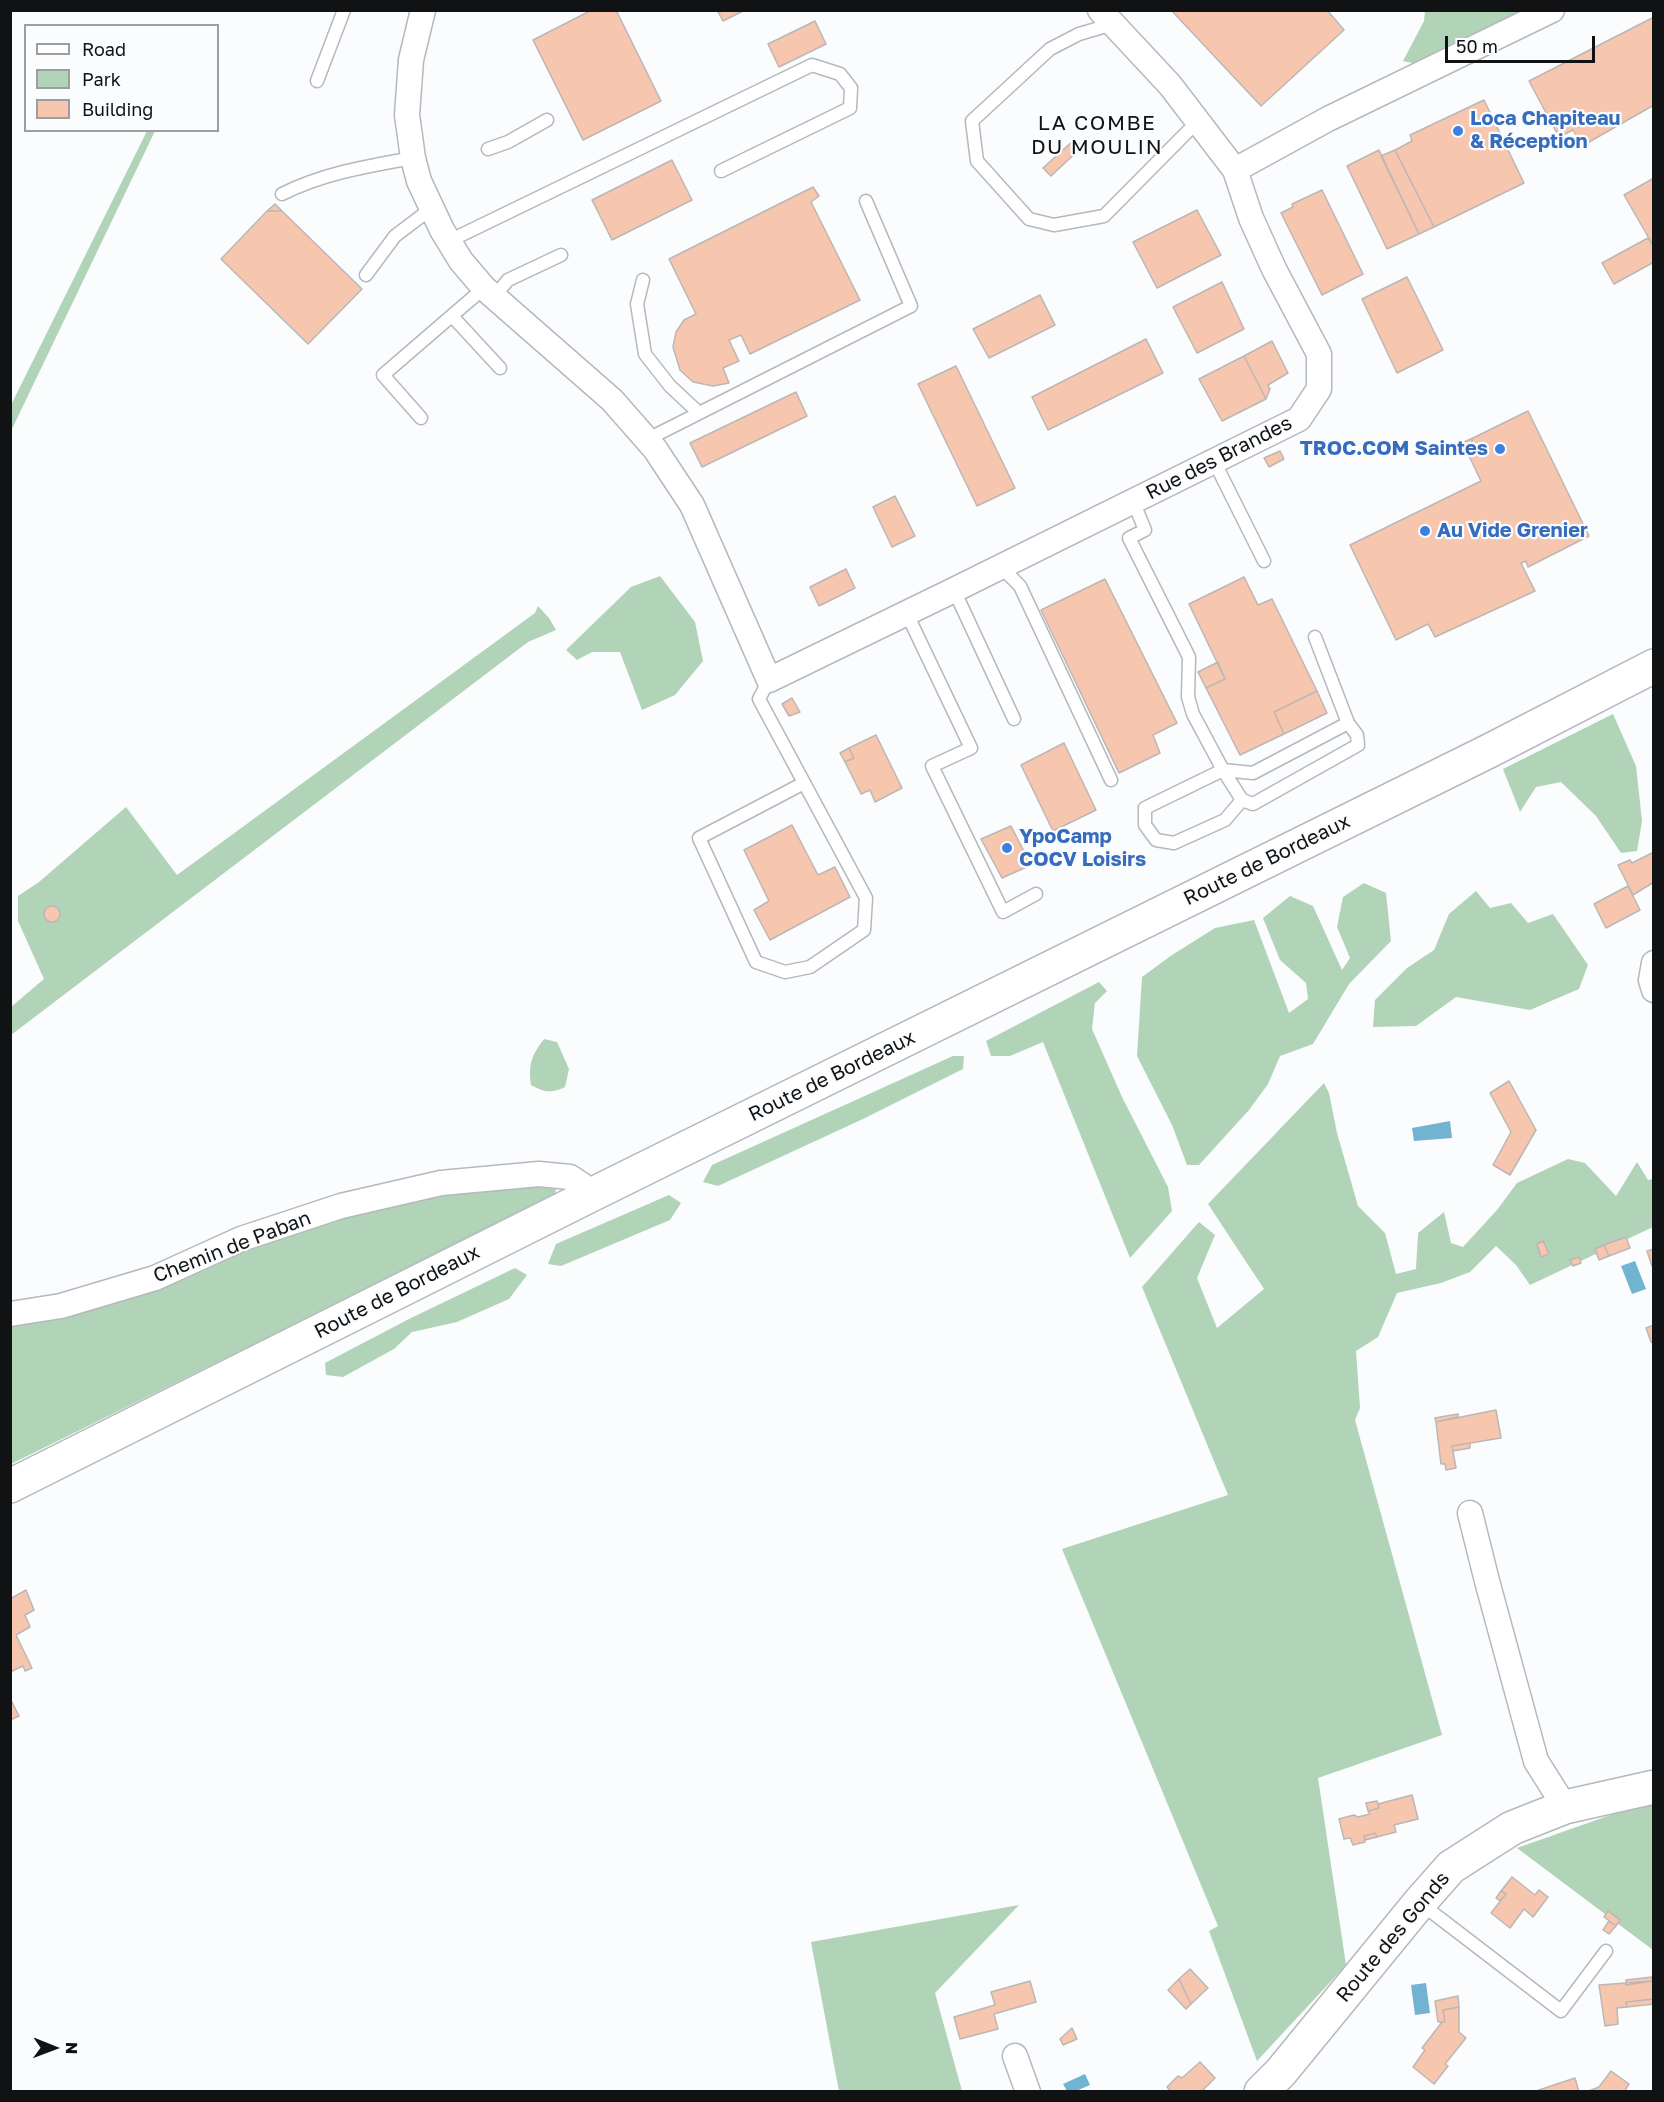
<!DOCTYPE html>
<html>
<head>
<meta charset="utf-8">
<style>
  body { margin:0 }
  #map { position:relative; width:1664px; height:2102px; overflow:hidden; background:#fafcfe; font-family:"Golos Text",sans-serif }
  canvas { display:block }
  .frame { position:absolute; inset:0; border:12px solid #111213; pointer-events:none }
  .legend { position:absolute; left:24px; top:24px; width:195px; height:108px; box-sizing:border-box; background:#fafcfe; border:2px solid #9d9ea0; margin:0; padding:8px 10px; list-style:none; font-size:18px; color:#111213 }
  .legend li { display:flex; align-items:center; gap:12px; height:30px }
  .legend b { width:30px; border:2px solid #9d9ea0 }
  .north { position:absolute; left:24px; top:2018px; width:60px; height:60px; -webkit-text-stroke:4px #fafcfe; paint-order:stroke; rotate:91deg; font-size:16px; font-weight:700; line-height:24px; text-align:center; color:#111213 }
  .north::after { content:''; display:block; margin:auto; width:21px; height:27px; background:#111213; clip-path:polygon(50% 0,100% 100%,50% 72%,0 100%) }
  .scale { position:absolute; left:1445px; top:36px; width:150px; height:27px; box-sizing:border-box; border:3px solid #111213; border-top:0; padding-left:8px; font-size:18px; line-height:21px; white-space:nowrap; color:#111213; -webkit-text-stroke:4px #fafcfe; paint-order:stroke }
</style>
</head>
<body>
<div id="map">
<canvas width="1664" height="2102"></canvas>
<div class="frame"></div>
<ul class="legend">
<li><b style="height:8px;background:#fff"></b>Road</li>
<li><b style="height:16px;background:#b1d3b7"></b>Park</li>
<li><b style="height:16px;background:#f7c6af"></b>Building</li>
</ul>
<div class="north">N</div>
<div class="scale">50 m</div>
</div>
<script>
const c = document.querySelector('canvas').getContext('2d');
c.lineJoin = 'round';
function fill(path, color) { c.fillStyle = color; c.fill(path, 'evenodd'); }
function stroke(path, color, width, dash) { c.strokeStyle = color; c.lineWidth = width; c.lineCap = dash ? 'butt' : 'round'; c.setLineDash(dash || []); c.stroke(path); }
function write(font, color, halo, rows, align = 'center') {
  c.font = font + ' "Golos Text",sans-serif'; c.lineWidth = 4.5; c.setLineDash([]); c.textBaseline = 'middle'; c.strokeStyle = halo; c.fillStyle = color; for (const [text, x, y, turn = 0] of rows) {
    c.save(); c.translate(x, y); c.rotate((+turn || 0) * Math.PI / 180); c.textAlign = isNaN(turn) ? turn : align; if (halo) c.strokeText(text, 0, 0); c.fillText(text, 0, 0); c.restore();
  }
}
const green = new Path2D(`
  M 1425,11 L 1523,11 L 1430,67 L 1403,61 L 1424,21 Z
  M 147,131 L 155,131 L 11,431 L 11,405 Z
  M 660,576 L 695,622 L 703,661 L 675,695 L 642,710 L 620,652 L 592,652 L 577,660 L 566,650 L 631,587 Z
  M 538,606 L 549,618 L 556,630 L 528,642 L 11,1035 L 11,1007 L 44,979 L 18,921 L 18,896 L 39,882 L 126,807 L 177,875 L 535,613 Z
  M 1613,714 L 1636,766 L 1642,821 L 1637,851 L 1621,853 L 1596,816 L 1561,782 L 1536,787 L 1520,812 L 1503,769 Z
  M 1364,883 L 1386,893 L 1391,941 L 1349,984 L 1313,1044 L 1280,1056 L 1268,1084 L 1249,1110 L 1199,1165 L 1187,1165 L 1172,1125 L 1137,1056 L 1142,977 L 1172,955 L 1215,928 L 1254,920 L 1289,1013 L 1308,999 L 1306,983 L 1280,960 L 1263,918 L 1290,896 L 1313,906 L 1342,970 L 1350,958 L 1337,927 L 1343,897 Z
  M 1476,891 L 1490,908 L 1511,903 L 1528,923 L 1553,914 L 1588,965 L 1579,989 L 1530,1010 L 1456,997 L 1416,1026 L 1373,1027 L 1375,1000 L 1407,968 L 1434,950 L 1449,914 Z
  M 1099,982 L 1107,991 L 1095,1003 L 1092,1029 L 1122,1097 L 1168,1187 L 1172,1211 L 1130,1258 L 1043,1042 L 1010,1056 L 991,1056 L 986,1041 Z
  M 544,1039 L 557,1042 L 569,1069 L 565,1087 C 551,1094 544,1092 531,1085 C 528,1064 532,1055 544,1039 Z
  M 953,1056 L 964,1056 L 963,1069 L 863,1119 L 718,1186 L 703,1182 L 712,1165 Z
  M 1324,1083 L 1329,1093 L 1337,1133 L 1358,1206 L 1385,1233 L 1396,1274 L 1416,1269 L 1418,1233 L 1444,1212 L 1451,1243 L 1463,1247 L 1497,1210 L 1517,1183 L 1568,1159 L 1585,1163 L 1616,1196 L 1637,1162 L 1648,1180 L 1653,1179 L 1653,1227 L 1530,1285 L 1516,1265 L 1496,1246 L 1470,1272 L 1441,1283 L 1397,1293 L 1378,1337 L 1356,1351 L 1360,1408 L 1355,1420 L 1442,1735 L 1318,1778 L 1346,1965 L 1257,2061 L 1209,1931 L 1218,1926 L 1062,1549 L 1228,1495 L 1142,1287 L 1199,1222 L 1215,1235 L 1197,1278 L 1217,1328 L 1264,1289 L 1208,1204 Z
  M 551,1183 L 556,1188 L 555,1196 L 11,1464 L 11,1314 L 440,1186 Z
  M 669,1195 L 681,1203 L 670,1220 L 561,1266 L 548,1264 L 556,1244 Z
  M 515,1268 L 527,1275 L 509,1299 L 457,1322 L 412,1332 L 394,1349 L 343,1377 L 326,1375 L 325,1363 L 409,1319 Z
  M 1653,1800 L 1653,1950 L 1517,1848 Z
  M 1019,1905 L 935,1993 L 962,2091 L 839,2091 L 811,1942 Z`);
const water = new Path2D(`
  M 1450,1121 L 1452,1138 L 1414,1141 L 1412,1128 Z
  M 1635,1261 L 1646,1289 L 1632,1294 L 1621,1266 Z
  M 1426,1983 L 1430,2013 L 1415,2015 L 1411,1985 Z
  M 1085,2074 L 1090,2085 L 1076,2091 L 1067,2091 L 1063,2084 Z`);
const building = new Path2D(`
  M 592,10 L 616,10 L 661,101 L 583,140 L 533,40 Z
  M 717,10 L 745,10 L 723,21 Z
  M 1171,10 L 1327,10 L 1344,30 L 1261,106 Z
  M 1654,17 L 1654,105 L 1582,146 L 1573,130 L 1559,137 L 1529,81 Z
  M 815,21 L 826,44 L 779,67 L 768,44 Z
  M 1484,100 L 1524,183 L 1434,227 L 1395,150 L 1412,141 L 1410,135 Z
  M 1075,139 L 1082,147 L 1051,176 L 1043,168 Z
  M 1379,150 L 1419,234 L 1387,249 L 1347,166 Z
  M 1395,150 L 1434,227 L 1419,234 L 1381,156 Z
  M 672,160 L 692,200 L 612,240 L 592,200 Z
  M 1654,178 L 1654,247 L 1624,195 Z
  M 813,187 L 819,196 L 811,202 L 860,300 L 750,354 L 741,335 L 729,340 L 739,361 L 723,368 L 729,383 L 713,386 L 693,382 L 680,370 L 673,347 L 676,332 L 684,320 L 696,314 L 669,259 Z
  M 1322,190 L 1363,274 L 1322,295 L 1281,213 L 1293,207 L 1292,204 Z
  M 275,204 L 282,211 L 267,211 Z
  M 1197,210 L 1221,255 L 1157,288 L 1133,242 Z
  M 267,211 L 282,211 L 362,289 L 308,344 L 221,259 Z
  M 1648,238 L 1654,247 L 1654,262 L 1614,284 L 1602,263 Z
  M 1407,277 L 1443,350 L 1397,373 L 1362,299 Z
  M 1222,282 L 1244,329 L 1197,353 L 1173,307 Z
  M 1040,295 L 1055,325 L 989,358 L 973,329 Z
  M 1146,339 L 1163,373 L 1048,430 L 1032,397 Z
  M 1272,341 L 1288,373 L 1268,385 L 1270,389 L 1266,399 L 1244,356 Z
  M 1244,356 L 1266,399 L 1222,421 L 1199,379 Z
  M 956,366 L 1015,488 L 977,506 L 918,384 Z
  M 796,392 L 807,416 L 702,467 L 690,443 Z
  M 1528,411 L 1589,536 L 1528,567 L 1526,561 L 1521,563 L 1535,591 L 1435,637 L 1428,624 L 1396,640 L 1350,545 L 1481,481 L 1468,454 L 1473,438 Z
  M 1473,438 L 1468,454 L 1462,443 Z
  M 1280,451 L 1284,459 L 1269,467 L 1264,458 Z
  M 895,496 L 915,536 L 892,547 L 873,507 Z
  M 846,569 L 855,588 L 819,606 L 810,587 Z
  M 1244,577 L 1258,605 L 1272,599 L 1317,691 L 1274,712 L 1284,734 L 1240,755 L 1206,688 L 1225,679 L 1189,604 Z
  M 1105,579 L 1177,723 L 1153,735 L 1160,753 L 1119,773 L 1041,610 Z
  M 1218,662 L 1225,679 L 1206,688 L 1198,672 Z
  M 1317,691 L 1327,713 L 1284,734 L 1274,712 Z
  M 792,698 L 800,712 L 789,716 L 782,704 Z
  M 876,735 L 902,788 L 875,802 L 870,790 L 861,794 L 845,762 L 854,758 L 849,748 Z
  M 1064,743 L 1096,810 L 1053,831 L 1021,765 Z
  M 849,748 L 854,758 L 845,762 L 840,753 Z
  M 792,825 L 818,875 L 835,867 L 850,897 L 770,940 L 754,910 L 769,901 L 744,850 Z
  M 1011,826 L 1031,865 L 1002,878 L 981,839 Z
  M 1654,852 L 1654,882 L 1633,895 L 1618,865 L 1630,860 L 1632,863 Z
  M 1628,886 L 1640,910 L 1606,928 L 1594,904 Z
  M44 914a8 8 0 1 1 16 0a8 8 0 1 1-16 0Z
  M 1509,1081 L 1536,1130 L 1510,1175 L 1493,1165 L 1511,1132 L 1490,1093 Z
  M 1626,1237 L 1630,1248 L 1609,1256 L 1604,1245 Z
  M 1543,1241 L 1549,1254 L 1541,1257 L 1537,1244 Z
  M 1604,1245 L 1609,1256 L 1599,1260 L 1595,1249 Z
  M 1654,1249 L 1654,1265 L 1652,1266 L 1647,1251 Z
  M 1579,1257 L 1581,1263 L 1573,1266 L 1570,1260 Z
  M 1654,1325 L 1654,1343 L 1651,1342 L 1646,1328 Z
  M 1496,1410 L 1501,1438 L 1452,1446 L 1456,1468 L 1446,1470 L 1445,1464 L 1441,1464 L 1436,1422 Z
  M 1458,1414 L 1458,1417 L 1436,1422 L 1435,1418 Z
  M 1470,1443 L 1470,1448 L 1453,1451 L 1452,1446 Z
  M 26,1590 L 34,1610 L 25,1615 L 30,1627 L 16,1635 L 32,1668 L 25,1671 L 23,1666 L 10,1672 L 10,1599 Z
  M 10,1698 L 19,1716 L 10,1720 Z
  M 1412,1795 L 1418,1819 L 1394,1825 L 1396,1832 L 1377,1837 L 1375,1833 L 1364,1836 L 1365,1842 L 1353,1845 L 1350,1838 L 1344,1839 L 1339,1819 L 1354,1815 L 1358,1817 L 1370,1814 L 1368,1811 L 1379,1808 L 1378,1804 Z
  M 1377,1801 L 1379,1808 L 1368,1811 L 1366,1803 Z
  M 1375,1833 L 1377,1837 L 1365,1840 L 1364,1836 Z
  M 1512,1877 L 1535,1895 L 1539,1890 L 1548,1897 L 1533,1917 L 1524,1909 L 1510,1928 L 1491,1913 L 1506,1894 L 1501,1891 Z
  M 1501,1891 L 1506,1894 L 1500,1901 L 1496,1898 Z
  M 1608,1911 L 1620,1920 L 1616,1926 L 1604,1917 Z
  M 1609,1921 L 1616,1926 L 1609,1934 L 1603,1930 Z
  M 1190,1969 L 1208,1988 L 1191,2004 L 1179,1979 Z
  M 1652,1977 L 1653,1981 L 1626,1985 L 1626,1980 Z
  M 1179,1979 L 1191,2004 L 1186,2009 L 1168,1990 Z
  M 1030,1981 L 1036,2002 L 994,2014 L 998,2029 L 960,2039 L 954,2017 L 995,2005 L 991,1992 Z
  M 1653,1981 L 1654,1999 L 1626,2002 L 1627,2007 L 1617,2008 L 1618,2024 L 1605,2026 L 1599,1985 Z
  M 1458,1996 L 1459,2007 L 1443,2010 L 1445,2022 L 1438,2022 L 1435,2001 Z
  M 1654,1999 L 1654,2004 L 1627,2007 L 1626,2002 Z
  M 1459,2007 L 1459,2032 L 1466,2038 L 1445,2064 L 1448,2066 L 1434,2084 L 1413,2067 L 1425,2050 L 1422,2048 L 1442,2022 L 1445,2022 L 1443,2010 Z
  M 1072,2028 L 1077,2039 L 1063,2045 L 1060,2039 Z
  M 1200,2062 L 1215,2078 L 1201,2092 L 1171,2092 L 1167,2087 L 1178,2076 L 1182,2078 Z
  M 1611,2071 L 1629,2084 L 1624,2092 L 1586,2092 L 1599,2087 Z
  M 1575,2078 L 1579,2092 L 1533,2092 Z`);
const lane = new Path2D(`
  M 1113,24 L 1079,34 L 1050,49 L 972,121 L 977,161 L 1029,219 L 1054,225 L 1104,216 L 1198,121
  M 317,81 L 344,10
  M 488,149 L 508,142 L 547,120
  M 282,194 C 324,173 368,166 413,158
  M 449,241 L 812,65 L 840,74 L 851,88 L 850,108 L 721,171
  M 366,275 L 395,236 L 432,208
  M 643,280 L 637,304 L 645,354 L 670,386 L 699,413
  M 494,297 L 508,280 L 561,255
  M 452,316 L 500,368
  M 421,418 L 383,375 L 484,288
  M 646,440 L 911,306 L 866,201
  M 1214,461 L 1264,561
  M 1133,501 L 1145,530 L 1129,538 L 1189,657 L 1188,697 L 1193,714 L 1223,770 L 1253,773 L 1348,723 L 1315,637
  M 1001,567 L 1020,586 L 1111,780
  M 954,590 L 1014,719
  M 907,614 L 971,748 L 932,766 L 1003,912 L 1036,894
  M 769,680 L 759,699 L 866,898 L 864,930 L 810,967 L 785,972 L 756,962 L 699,838 L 804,783
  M 1242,800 L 1225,820 L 1174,843 L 1156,840 L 1145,825 L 1145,808 L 1223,770 L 1242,800 L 1253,804 L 1358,745 L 1357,735 L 1348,723
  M 1420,1903 L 1561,2011 L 1606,1951`);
const street = new Path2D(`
  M 423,10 L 411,60 L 407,115 L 413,158 L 419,181 L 442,230 L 461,261 L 484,288 L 612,400 L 655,449 L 692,505 L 769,680 L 954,590 L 1299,419 L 1319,389 L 1319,354 L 1274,269 L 1251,218 L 1235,170 L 1170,85 L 1100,10
  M 1235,170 L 1328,119 L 1552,10
  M 1654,963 L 1651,980 L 1654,990
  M 10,1314 L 61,1306 L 155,1278 L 241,1239 L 341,1206 L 441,1183 L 539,1174 L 570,1177 L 582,1185 L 591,1195
  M 1470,1513 L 1487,1581 L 1536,1761 L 1565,1807
  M 1015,2056 L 1028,2092`);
const secondary = new Path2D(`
  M 1261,2092 L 1281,2072 L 1420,1902 L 1451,1867 L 1512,1828 L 1565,1807 L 1654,1787`);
const primary = new Path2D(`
  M 10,1486 L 591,1195 L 1489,751 L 1654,666`);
const markers = [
  [1458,131,6,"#3f7fe0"],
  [1500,449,6,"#3f7fe0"],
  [1425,531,6,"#3f7fe0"],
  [1007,848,6,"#3f7fe0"]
];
const shopNames = [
  ["Loca Chapiteau",1470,119],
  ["& Réception",1470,142],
  ["TROC.COM Saintes",1488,449,"right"],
  ["Au Vide Grenier",1437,531],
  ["YpoCamp",1019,837],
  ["COCV Loisirs",1019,860]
];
const streetNames = [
  ["Rue des Brandes",1219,458,-27],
  ["Route de Bordeaux",1267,860,-26],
  ["Route de Bordeaux",832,1076,-26],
  ["Chemin de Paban",232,1247,-21],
  ["Route de Bordeaux",397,1292,-27],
  ["Route des Gonds",1393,1937,-50]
];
const neighbourhoodNames = [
  ["LA COMBE",1097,123],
  ["DU MOULIN",1097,147]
];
fill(green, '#b1d3b7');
fill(water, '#71b3d0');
fill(building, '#f7c6af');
stroke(building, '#bcb7b4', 1.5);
stroke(lane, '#b5b8bd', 15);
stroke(street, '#b5b8bd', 27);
stroke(secondary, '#b5b8bd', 36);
stroke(primary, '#b5b8bd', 36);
stroke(lane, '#fff', 12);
stroke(street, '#fff', 24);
stroke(secondary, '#fff', 33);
stroke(primary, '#fff', 33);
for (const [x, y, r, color] of markers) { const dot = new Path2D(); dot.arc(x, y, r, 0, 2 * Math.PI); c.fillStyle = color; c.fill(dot); stroke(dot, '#fafcfe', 2); }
write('bold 20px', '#366cbe', '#fafcfe', shopNames, 'left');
write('20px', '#111213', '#fafcfe', streetNames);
c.letterSpacing = '1.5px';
write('21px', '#111213', '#fafcfe', neighbourhoodNames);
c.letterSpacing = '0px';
</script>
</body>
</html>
